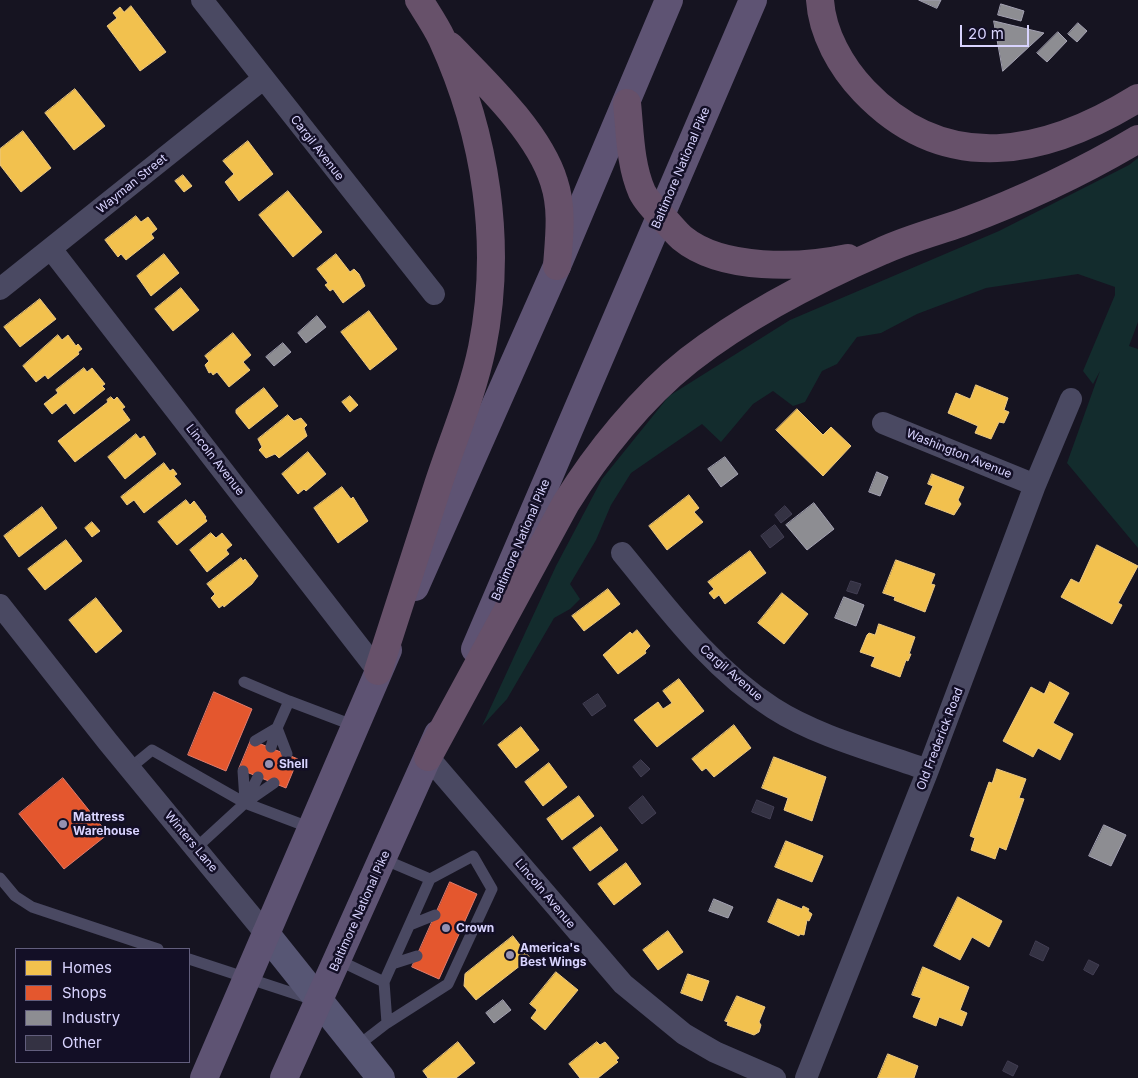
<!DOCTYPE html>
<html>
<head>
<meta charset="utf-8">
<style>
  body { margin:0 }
  #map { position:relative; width:1138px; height:1078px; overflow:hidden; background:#161421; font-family:Inter,sans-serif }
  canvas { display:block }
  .legend { position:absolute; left:15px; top:948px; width:175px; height:115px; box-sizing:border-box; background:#130f26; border:1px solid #625e7d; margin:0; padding:6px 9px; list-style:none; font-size:15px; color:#d9d4ff }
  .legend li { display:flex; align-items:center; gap:10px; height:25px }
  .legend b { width:25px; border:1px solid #625e7d }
  .scale { position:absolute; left:960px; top:25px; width:69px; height:22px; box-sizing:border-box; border:2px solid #d9d4ff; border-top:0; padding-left:6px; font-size:15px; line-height:18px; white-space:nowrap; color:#d9d4ff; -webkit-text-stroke:4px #130f26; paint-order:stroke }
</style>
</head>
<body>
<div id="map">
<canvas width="1138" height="1078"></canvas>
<ul class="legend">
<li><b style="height:14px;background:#f2c14e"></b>Homes</li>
<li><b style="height:14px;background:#e4572e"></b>Shops</li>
<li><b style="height:14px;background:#8d8d92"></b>Industry</li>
<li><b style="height:14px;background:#343243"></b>Other</li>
</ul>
<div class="scale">20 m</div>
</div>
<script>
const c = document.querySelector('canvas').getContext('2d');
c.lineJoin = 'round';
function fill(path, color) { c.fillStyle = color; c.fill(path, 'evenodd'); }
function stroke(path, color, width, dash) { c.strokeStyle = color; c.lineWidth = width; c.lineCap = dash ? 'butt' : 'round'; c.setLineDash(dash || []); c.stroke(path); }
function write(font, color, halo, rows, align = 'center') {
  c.font = font + ' Inter,sans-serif'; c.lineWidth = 5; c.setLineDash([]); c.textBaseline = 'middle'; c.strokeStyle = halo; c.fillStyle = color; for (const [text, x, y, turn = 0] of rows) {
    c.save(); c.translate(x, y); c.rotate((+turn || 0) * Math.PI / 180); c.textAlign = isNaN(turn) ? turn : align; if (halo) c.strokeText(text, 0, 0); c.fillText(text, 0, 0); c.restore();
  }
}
const green = new Path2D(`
  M 1138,158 L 1138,322 L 1129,346 L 1138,349 L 1138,548 L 1067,463 L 1100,371 L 1093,384 L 1083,371 L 1115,295 L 1115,287 L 1078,274 L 986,288 L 917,314 L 881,333 L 857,337 L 837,364 L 822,371 L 805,402 L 793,406 L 773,391 L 753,404 L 721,442 L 702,424 L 631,473 L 611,505 L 596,540 L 570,584 L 580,599 L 570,609 L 554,618 L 507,699 L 482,726 L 556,566 L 602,479 L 669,396 L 790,320 L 999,231 L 1129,165 Z`);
const homes = new Path2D(`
  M 131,6 L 166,52 L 140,71 L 107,26 L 117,18 L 113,13 L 120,7 L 124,12 Z
  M 75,89 L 105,126 L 74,150 L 45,113 Z
  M 23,131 L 51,168 L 21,192 L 0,165 L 0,149 Z
  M 248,141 L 273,174 L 239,201 L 225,182 L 234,174 L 223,161 Z
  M 183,175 L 192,186 L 184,192 L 175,181 Z
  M 288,191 L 322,232 L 293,257 L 259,215 Z
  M 136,216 L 141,222 L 148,217 L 157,229 L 151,234 L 154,238 L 126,260 L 121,254 L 118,257 L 105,240 Z
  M 164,254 L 179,273 L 151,296 L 137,276 Z
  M 336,254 L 350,272 L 354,269 L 359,274 L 365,286 L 343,303 L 333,289 L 330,291 L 325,285 L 328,283 L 317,269 Z
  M 181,288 L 199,310 L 173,331 L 155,309 Z
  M 40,299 L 56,319 L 20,347 L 4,327 Z
  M 369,311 L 397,349 L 370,370 L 341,332 Z
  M 233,333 L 251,355 L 243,362 L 250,370 L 229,387 L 217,372 L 213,375 L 211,372 L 209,373 L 205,365 L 209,361 L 205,356 Z
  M 58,335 L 62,340 L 68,335 L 76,346 L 78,344 L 82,349 L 78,352 L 79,354 L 48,379 L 45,375 L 36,382 L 23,366 Z
  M 84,368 L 87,372 L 92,368 L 105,384 L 102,386 L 105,389 L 74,414 L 66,403 L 52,414 L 44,404 L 58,393 L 56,390 Z
  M 976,385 L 1008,398 L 1004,410 L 1009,412 L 1004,423 L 999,422 L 991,439 L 975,433 L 978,426 L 948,413 L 956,393 L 970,399 Z
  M 264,388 L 278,406 L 249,429 L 236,413 L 236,410 Z
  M 350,396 L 358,405 L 350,412 L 342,402 Z
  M 111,397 L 114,400 L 117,397 L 125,407 L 122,409 L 130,420 L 75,462 L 58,441 L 108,402 L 107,400 Z
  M 797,409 L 823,435 L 831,427 L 851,446 L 823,476 L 776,430 Z
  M 288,415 L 294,421 L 301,418 L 307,425 L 304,428 L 307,436 L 279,458 L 275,454 L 266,458 L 259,450 L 262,447 L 258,439 Z
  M 136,434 L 140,439 L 144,436 L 156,454 L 125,479 L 108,457 Z
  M 308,452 L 326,474 L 306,491 L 304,489 L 298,494 L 282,474 Z
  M 164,463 L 170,471 L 173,469 L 177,474 L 174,476 L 181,484 L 144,513 L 134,500 L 127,505 L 121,497 Z
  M 932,474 L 964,487 L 958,500 L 961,504 L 954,515 L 925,504 L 933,486 L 928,484 Z
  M 342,487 L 351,499 L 353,497 L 368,521 L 338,543 L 314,508 Z
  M 689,495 L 699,508 L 694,512 L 703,522 L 667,550 L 649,526 Z
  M 186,500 L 190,505 L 194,501 L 206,517 L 205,518 L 207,521 L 177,545 L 158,522 Z
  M 42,507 L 57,528 L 19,557 L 4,536 Z
  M 92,522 L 100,531 L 92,537 L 85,528 Z
  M 211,533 L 216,538 L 222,533 L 232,545 L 226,550 L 229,554 L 207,572 L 190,550 Z
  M 66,540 L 82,561 L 45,590 L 28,569 Z
  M 1097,545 L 1138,566 L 1118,603 L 1122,605 L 1112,624 L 1061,597 L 1071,579 L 1079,583 Z
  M 750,551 L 766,573 L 725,604 L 719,595 L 714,599 L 709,593 L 714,589 L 708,582 Z
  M 241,558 L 243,561 L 245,559 L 258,576 L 252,584 L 224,607 L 223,605 L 219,608 L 211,598 L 215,594 L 207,584 Z
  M 896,560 L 935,574 L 931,584 L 935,585 L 925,612 L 894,600 L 895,597 L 883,593 Z
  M 608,589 L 620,604 L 584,631 L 572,616 Z
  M 782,593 L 808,614 L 784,644 L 758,623 Z
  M 96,598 L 122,631 L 96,653 L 69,620 Z
  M 879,624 L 915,637 L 909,654 L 911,654 L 908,661 L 906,660 L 900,677 L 871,666 L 875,657 L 860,652 L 867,635 L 869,633 L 875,635 Z
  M 637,630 L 650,646 L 645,651 L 646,653 L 618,674 L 603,655 L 630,632 L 632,634 Z
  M 679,679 L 704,711 L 657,747 L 634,720 L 658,702 L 663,709 L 672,703 L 663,691 Z
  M 1050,682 L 1069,693 L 1053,723 L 1073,734 L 1060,760 L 1038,748 L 1033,757 L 1003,741 L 1031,687 L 1044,694 Z
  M 734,725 L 751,748 L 714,777 L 706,768 L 702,771 L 692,759 Z
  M 521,727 L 539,750 L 516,768 L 498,745 Z
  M 774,757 L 826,777 L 812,821 L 784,810 L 788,798 L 762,788 Z
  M 549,763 L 567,787 L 543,806 L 525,782 Z
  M 997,769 L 1026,779 L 1019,798 L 1024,799 L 1006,850 L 999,847 L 995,859 L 971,850 L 975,838 L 970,836 L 989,782 L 992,783 Z
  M 579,796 L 594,816 L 562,840 L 547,819 Z
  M 601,827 L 618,850 L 590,871 L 573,848 Z
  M 786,841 L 823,856 L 812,882 L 775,867 Z
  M 626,863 L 641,884 L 614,905 L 598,884 Z
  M 958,897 L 1002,921 L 989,947 L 972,937 L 960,960 L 934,946 Z
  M 778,899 L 802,909 L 803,906 L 809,909 L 808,911 L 812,914 L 809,921 L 807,920 L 804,935 L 800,934 L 799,936 L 768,922 Z
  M 668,931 L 683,952 L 658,970 L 643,950 Z
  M 513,936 L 530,958 L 476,1000 L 464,986 L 465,974 Z
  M 923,967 L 969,987 L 960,1010 L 967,1013 L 962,1026 L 939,1017 L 936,1026 L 913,1017 L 921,998 L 912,995 Z
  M 556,972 L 578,990 L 545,1030 L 531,1018 L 537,1010 L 530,1004 Z
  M 688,974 L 709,981 L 702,1001 L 681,993 Z
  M 737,996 L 765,1007 L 759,1022 L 761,1025 L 759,1032 L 754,1035 L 727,1025 L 728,1022 L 725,1021 Z
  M 458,1042 L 475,1063 L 456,1078 L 428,1078 L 423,1071 Z
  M 597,1042 L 600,1045 L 605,1042 L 619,1058 L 616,1060 L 618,1062 L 598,1078 L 580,1078 L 569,1064 Z
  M 888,1054 L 918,1066 L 914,1078 L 878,1078 Z`);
const shops = new Path2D(`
  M 214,692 L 252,709 L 226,771 L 188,755 Z
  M 251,740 L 298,759 L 286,788 L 239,769 Z
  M 63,778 L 108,834 L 64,869 L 19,814 Z
  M 450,882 L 477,894 L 439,979 L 412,967 Z`);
const industry = new Path2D(`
  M 919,0 L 941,0 L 937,8 Z
  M 1001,4 L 1024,11 L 1021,21 L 998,15 Z
  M 994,21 L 1044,33 L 1003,71 Z
  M 1078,23 L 1087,31 L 1077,42 L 1068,34 Z
  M 1058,32 L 1067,41 L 1047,62 L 1037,53 Z
  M 317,316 L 326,327 L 306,343 L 298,333 Z
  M 283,343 L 291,352 L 274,366 L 266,357 Z
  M 725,457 L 738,474 L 721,487 L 708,469 Z
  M 877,472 L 888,477 L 880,496 L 869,492 Z
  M 814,503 L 834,529 L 807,550 L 786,525 Z
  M 844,597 L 864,605 L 856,626 L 835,618 Z
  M 1104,825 L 1126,835 L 1111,866 L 1089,856 Z
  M 714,899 L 733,907 L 728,918 L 709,911 Z
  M 503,1000 L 511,1010 L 494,1023 L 486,1013 Z`);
const building = new Path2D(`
  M 785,506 L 792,514 L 781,523 L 775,515 Z
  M 775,525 L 784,537 L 770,548 L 761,536 Z
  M 851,581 L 861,584 L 857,594 L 847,591 Z
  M 598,694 L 606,706 L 592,716 L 583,704 Z
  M 641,760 L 650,769 L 641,777 L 633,767 Z
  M 643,796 L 656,813 L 642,824 L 629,808 Z
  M 757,800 L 774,807 L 770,819 L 752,812 Z
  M 1036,941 L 1049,948 L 1043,961 L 1030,955 Z
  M 1089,960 L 1099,965 L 1093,975 L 1084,970 Z
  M 1008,1061 L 1018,1066 L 1013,1076 L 1003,1071 Z`);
const lane = new Path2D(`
  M 244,682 L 289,701
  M 255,741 L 277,728
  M 271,747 L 277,728
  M 287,754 L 277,728 L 289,701 L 355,726
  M 130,768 L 152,750 L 245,803
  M 243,771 L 245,801
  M 274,783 L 245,803 L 311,828
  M 196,848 L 245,803 L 258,777
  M 0,878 L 15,896 L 32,907 L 158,949
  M 410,925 L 435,915
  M 189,959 L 311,999
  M 338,960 L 384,982 L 430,879 L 383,859
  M 392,964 L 417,956
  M 387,1023 L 448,984 L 492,889 L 473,856 L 430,879
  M 356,1047 L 387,1023 L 384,982`);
const street = new Path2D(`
  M 202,0 L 434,294
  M 51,249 L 378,671
  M 0,289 L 263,79
  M 883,423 L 1035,485
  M 622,553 C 668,609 711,668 773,708 C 818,737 878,752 928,770
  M 0,605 L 108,742 L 266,934
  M 428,757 L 623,984 L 684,1034 L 715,1052 L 775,1078
  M 806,1078 L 928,770 L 1035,485 L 1071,399`);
const secondary = new Path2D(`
  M 266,934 L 381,1078`);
const primary = new Path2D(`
  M 415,587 L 557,266 L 669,0
  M 475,649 L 753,0
  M 204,1078 L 388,650
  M 284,1078 L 438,734`);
const highway = new Path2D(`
  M 820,0 C 822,33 841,67 864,91 C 946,177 1046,155 1138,98
  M 450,46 C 486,83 539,133 554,182 C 563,209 559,238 557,266
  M 627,103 C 630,132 630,165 642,192 C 647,202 657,212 664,219 C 670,225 676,233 682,238 C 722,271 801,268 848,258
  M 378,671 C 398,610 417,549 437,488 C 452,441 472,396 482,348 C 503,244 486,135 442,39 C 436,26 427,13 419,0
  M 428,757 L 566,503 C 597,453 642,397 689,360 C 747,315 815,280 882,251 C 908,239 935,232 961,223 C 1023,200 1081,173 1138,139`);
const markers = [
  [269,764,5,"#9591b1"],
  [63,824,5,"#9591b1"],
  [446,928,5,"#9591b1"],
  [510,955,5,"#9591b1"]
];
const streetNames = [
  ["Cargil Avenue",317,148,52],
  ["Baltimore National Pike",681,168,-67],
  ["Wayman Street",132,184,-39],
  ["Washington Avenue",959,454,22],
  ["Lincoln Avenue",215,460,52],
  ["Baltimore National Pike",521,540,-67],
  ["Cargil Avenue",731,673,41],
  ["Old Frederick Road",940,739,-69],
  ["Winters Lane",191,842,50],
  ["Lincoln Avenue",545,894,50],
  ["Baltimore National Pike",360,911,-66]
];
const poiNames = [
  ["Shell",279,764],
  ["Mattress",73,817],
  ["Warehouse",73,831],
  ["Crown",456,928],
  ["America's",520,948],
  ["Best Wings",520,962]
];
fill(green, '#132c2d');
fill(homes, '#f2c14e');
stroke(homes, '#eac783', 1);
fill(shops, '#e4572e');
stroke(shops, '#e17c6d', 1);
fill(industry, '#8d8d92');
stroke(industry, '#a4a2b3', 1);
fill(building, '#343243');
stroke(building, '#433f54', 1);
stroke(lane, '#4a4962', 11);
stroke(street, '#4a4962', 22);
stroke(secondary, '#575674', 28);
stroke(primary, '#5e5373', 28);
stroke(highway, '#67516a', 28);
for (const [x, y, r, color] of markers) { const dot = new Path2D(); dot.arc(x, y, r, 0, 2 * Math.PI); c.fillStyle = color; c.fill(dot); stroke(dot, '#130f26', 2); }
write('12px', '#d9d4ff', '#130f26', streetNames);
write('bold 12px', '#d9d4ff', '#130f26', poiNames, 'left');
</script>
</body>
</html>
